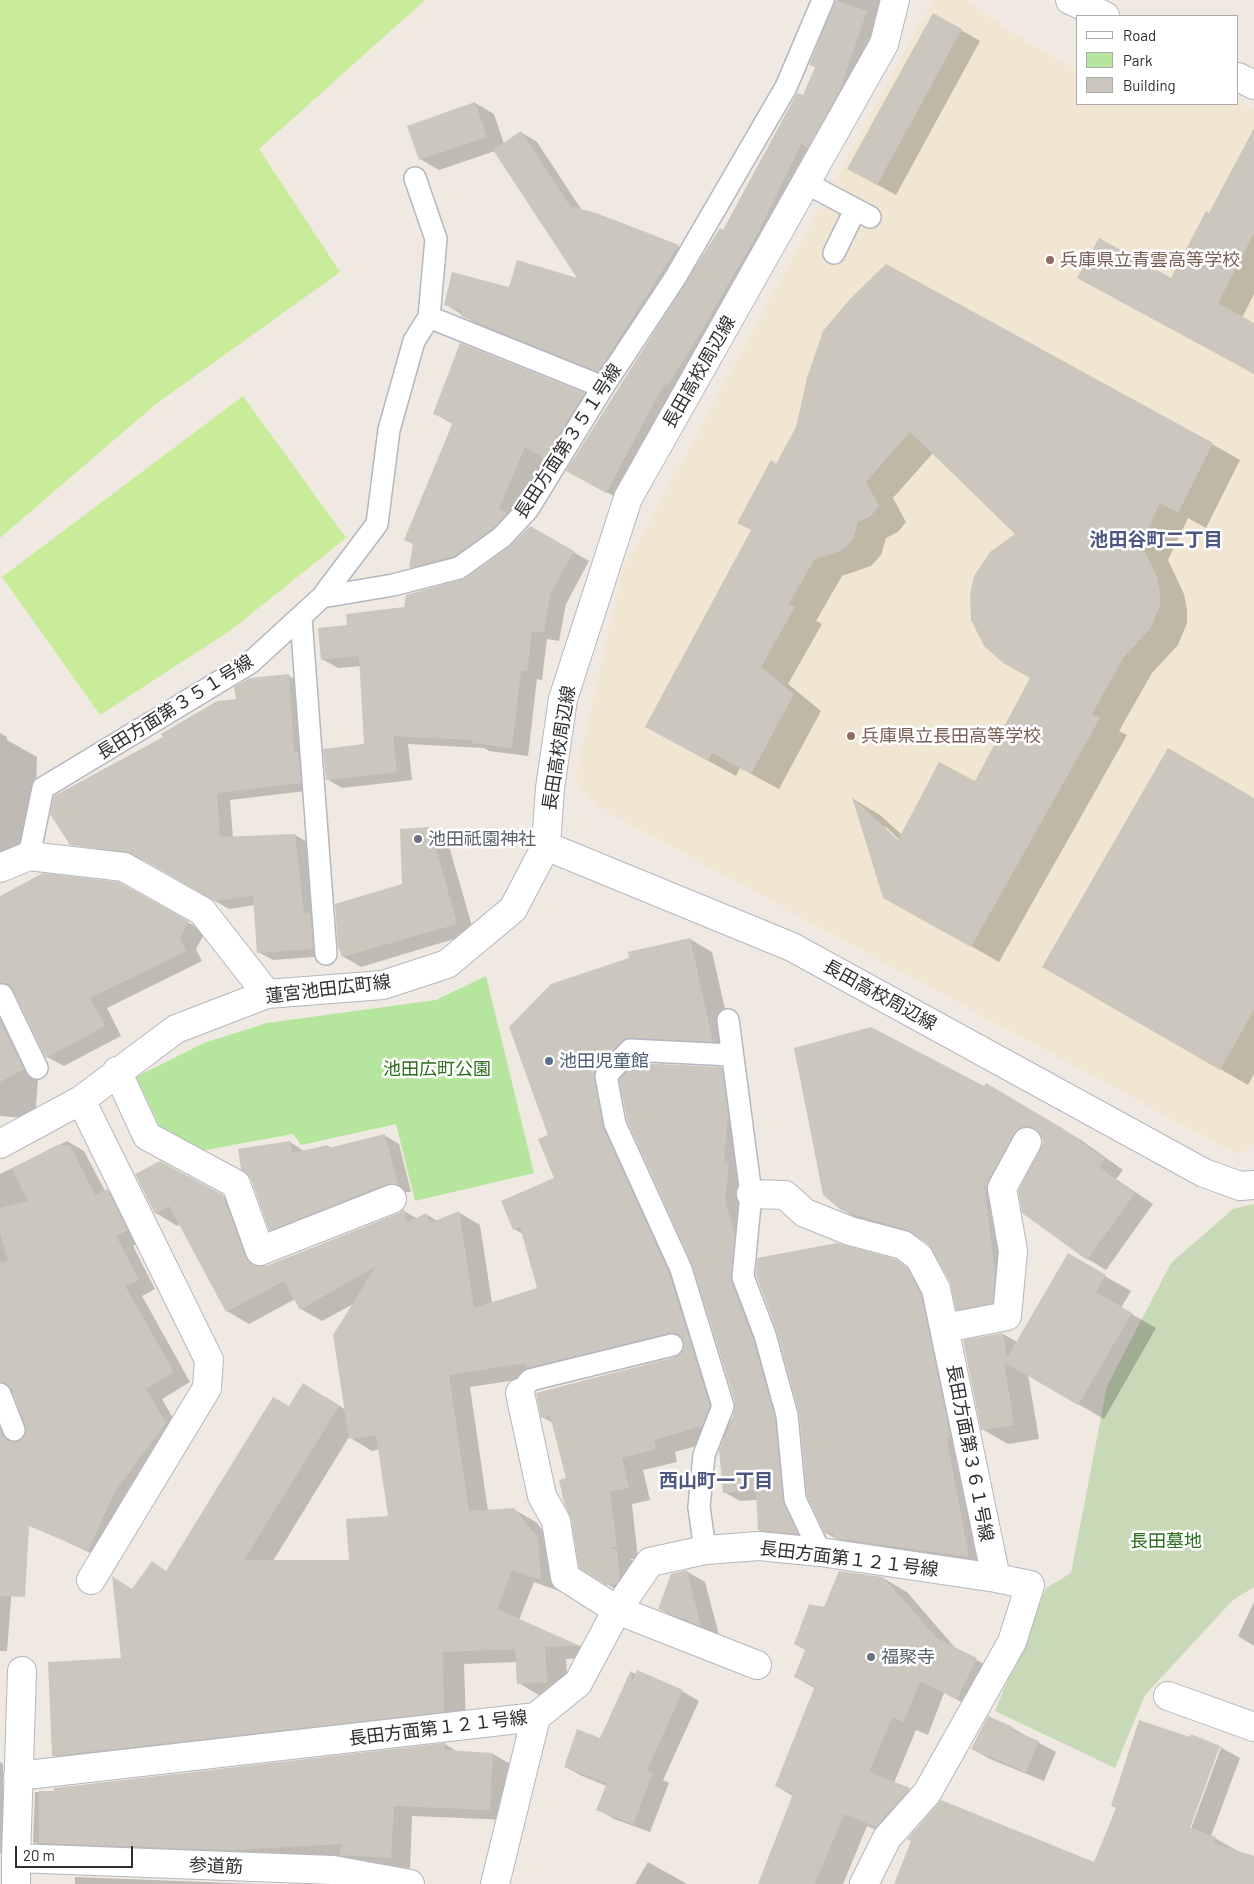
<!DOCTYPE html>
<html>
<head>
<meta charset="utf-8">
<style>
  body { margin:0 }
  #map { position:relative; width:1254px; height:1884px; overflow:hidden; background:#efe9e1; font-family:Barlow,sans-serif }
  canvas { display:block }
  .legend { position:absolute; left:1076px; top:15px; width:162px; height:90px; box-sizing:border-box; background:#fff; border:1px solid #ababab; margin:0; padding:6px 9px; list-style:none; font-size:15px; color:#2e2e2e }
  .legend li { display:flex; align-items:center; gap:10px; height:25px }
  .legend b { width:25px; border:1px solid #ababab }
  .scale { position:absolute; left:15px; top:1846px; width:118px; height:22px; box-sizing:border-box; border:2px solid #2e2e2e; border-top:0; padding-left:6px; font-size:15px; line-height:18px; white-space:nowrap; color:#2e2e2e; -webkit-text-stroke:4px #fff; paint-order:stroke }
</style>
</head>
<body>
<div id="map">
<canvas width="1254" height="1884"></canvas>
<ul class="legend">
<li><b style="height:6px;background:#fff"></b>Road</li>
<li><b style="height:14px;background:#b6e59e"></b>Park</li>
<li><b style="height:14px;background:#cbc7bf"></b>Building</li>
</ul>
<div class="scale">20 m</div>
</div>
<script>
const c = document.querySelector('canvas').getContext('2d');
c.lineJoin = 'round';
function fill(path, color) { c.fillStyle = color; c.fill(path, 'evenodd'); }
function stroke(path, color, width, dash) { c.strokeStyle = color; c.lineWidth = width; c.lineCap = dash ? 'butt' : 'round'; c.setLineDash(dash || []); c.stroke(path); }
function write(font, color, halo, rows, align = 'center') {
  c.font = font + ' Barlow,"Noto Sans JP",sans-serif'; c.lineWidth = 5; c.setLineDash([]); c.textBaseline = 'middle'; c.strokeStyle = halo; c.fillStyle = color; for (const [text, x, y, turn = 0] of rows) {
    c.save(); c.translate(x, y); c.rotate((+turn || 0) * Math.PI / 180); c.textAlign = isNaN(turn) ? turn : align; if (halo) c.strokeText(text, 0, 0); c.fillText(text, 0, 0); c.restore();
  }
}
const education = new Path2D(`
  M 933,0 L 968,0 L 1010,32 L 1078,72 L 1078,104 L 1238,104 L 1238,101 L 1254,109 L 1254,1144 L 1238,1155 L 597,806 L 575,780 L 622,571 Z`);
const green = new Path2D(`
  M 486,976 L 534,1173 L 415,1201 L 396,1124 L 301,1145 L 293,1134 L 200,1151 L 163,1133 L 136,1077 L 204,1043 L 267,1023 L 436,1000 Z`);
const cemetery = new Path2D(`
  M 1254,1204 L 1254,1587 L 1233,1600 L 1145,1695 L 1115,1768 L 995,1711 L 1046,1588 L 1071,1573 L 1107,1386 L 1171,1263 L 1233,1209 Z`);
const pitch = new Path2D(`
  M 0,0 L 425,0 L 259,149 L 340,272 L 156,404 L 0,538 Z
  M 243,396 L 346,538 L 231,630 L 100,715 L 2,577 Z`);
const shadow = new Path2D(`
  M 837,0 L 880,0 L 876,21 L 849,98 L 617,498 L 568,470 L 723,231 L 803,97 L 816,67 Z
  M 961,30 L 980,41 L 896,195 L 867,179 Z
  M 475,103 L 494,114 L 504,144 L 522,133 L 537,142 L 583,212 L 679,247 L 694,256 L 614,380 L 478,325 L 445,304 L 510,288 L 580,280 L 495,151 L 439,170 L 420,159 Z
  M 1254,138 L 1254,294 L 1242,318 L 1254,324 L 1254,374 L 1172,280 Z
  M 584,394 L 603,405 L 564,468 L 544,457 L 518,521 L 429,578 L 411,567 L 453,424 L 435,414 Z
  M 797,427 L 1212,444 L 1240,460 L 1206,528 L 1188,518 L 1168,560 L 1184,594 L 1187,610 L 1187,623 L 1178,645 L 1152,673 L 1119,731 L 1127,735 L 999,962 L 913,913 L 855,800 L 880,815 L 902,835 L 976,783 L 1031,678 L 1016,534 L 933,453 L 893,498 L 906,522 L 898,532 L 886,538 L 881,555 L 871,566 L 842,576 L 816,621 L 822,624 L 788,684 L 821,711 L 779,789 L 740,768 L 736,776 L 674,742 L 777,465 ZM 885,826 L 904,844 L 902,846 L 885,829 Z
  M 530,527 L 589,561 L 566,604 L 559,641 L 547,639 L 542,680 L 537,679 L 528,756 L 489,751 L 484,748 L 408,744 L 412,780 L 342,788 L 327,779 L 365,745 L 361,666 L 338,668 L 322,659 L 348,626 L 405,608 L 467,579 L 510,548 Z
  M 289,676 L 303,684 L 314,790 L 230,800 L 233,838 L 295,835 L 309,843 L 327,956 L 273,960 L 258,952 L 255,905 L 229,909 L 147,861 L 109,855 L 96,848 L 237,700 Z
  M 0,733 L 7,737 L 7,740 L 37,757 L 34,853 L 0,853 Z
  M 1254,799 L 1254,1074 L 1248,1085 L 1044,967 Z
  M 430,829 L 447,839 L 474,933 L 361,967 L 344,957 L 336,905 L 404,885 Z
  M 119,883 L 205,932 L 196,949 L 202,961 L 107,1008 L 121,1036 L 64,1066 L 47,1057 L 16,994 L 9,997 L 7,1011 L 40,1079 L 38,1080 L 35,1119 L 0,1116 L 0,897 Z
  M 690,939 L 712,952 L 735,1053 L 648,1050 L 634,1064 L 721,1068 L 737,1078 L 747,1291 L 813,1542 L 775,1539 L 759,1530 L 757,1500 L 740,1501 L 724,1492 L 725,1438 L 675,1452 L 677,1462 L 643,1470 L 650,1500 L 632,1504 L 638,1559 L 630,1559 L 639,1564 L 629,1597 L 607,1584 L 568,1479 L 553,1423 L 542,1417 L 676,1358 L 685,1349 L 685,1346 L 550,1380 L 543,1376 L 470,1387 L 488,1511 L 513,1509 L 536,1522 L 560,1552 L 562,1592 L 534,1582 L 519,1620 L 580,1646 L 599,1657 L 566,1659 L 568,1694 L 540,1696 L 519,1683 L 517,1662 L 464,1664 L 466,1724 L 75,1768 L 54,1756 L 122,1660 L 133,1590 L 167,1572 L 290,1408 L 326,1397 L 346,1410 L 355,1303 L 322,1321 L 301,1309 L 295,1299 L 249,1324 L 227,1311 L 180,1224 L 177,1226 L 156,1213 L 137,1175 L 223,1196 L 245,1209 L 266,1267 L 404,1211 L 418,1219 L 426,1214 L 437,1221 L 458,1212 L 480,1225 L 492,1303 L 539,1289 L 523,1234 L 514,1229 L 555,1178 L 549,1136 L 510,1027 ZM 620,1078 L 628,1120 L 694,1263 L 736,1402 L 732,1421 L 691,1287 L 625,1142 L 615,1091 ZM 349,1437 L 372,1451 L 380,1449 L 390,1517 L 350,1561 L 273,1561 Z
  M 986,1085 L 1081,1140 L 1123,1170 L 1116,1179 L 1153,1204 L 1106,1270 L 1088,1259 L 1023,1212 L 1044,1142 L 1043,1137 L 1038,1139 L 1006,1191 L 1011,1313 L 976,1320 L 957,1309 L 951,1281 L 929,1244 L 922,1238 L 860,1220 L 841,1209 Z
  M 384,1135 L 399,1144 L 411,1192 L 401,1192 L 285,1238 L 270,1230 L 290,1142 L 304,1151 L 328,1146 L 332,1148 Z
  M 67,1141 L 84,1151 L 105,1191 L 107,1190 L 124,1200 L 144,1240 L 133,1246 L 155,1289 L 142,1296 L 190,1382 L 162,1399 L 182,1434 L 105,1560 L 44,1531 L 22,1458 L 7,1651 L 0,1651 L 0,1663 L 0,1174 ZM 13,1393 L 27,1426 L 27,1433 L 19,1443 L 5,1409 L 8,1395 Z
  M 1068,1255 L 1131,1291 L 1121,1308 L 1156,1328 L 1104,1419 L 1028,1375 L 1039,1439 L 1008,1444 L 982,1429 L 1003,1334 L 1017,1342 Z
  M 896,1260 L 926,1280 L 987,1567 L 845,1544 L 826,1533 Z
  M 686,1571 L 705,1582 L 719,1635 L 678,1620 L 660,1609 Z
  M 883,1578 L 907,1592 L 957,1650 L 1000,1672 L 981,1712 L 944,1693 L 928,1735 L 916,1730 L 894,1783 L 931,1802 L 900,1839 L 867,1826 L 843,1884 L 760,1884 L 793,1796 L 776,1786 L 816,1689 L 795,1677 L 824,1608 Z
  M 1254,1602 L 1254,1646 L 1238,1636 Z
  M 631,1672 L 682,1691 L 699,1701 L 663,1780 L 669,1783 L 650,1832 L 614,1819 L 598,1809 L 607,1786 L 582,1776 L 565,1767 L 601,1740 Z
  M 1012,1728 L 1056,1752 L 1044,1781 L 990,1759 L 972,1749 Z
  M 1191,1736 L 1220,1747 L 1240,1758 L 1211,1836 L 1236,1850 L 1235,1852 L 1254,1858 L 1254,1884 L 895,1884 L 1095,1863 ZM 1218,1748 L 1221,1748 L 1189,1834 L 1186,1833 Z
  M 445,1744 L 458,1752 L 493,1754 L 512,1765 L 509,1820 L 412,1816 L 410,1868 L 52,1853 L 33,1842 L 35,1792 L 55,1792 Z
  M 0,1762 L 3,1764 L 3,1793 L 19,1802 L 18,1853 L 0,1853 Z
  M 648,1862 L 687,1884 L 635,1884 Z
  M 75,1877 L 257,1884 L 75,1884 Z`);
const building = new Path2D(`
  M 835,0 L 867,11 L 839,92 L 808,148 L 801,144 L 759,231 L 689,352 L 667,386 L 664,384 L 606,493 L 566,471 L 720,228 L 723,230 L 797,93 L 803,95 L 815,67 L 809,65 Z
  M 933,13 L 962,29 L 877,185 L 847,169 Z
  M 475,102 L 487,137 L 419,160 L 407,126 Z
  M 1254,128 L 1254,233 L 1218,303 L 1254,323 L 1254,374 L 1077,278 L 1099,238 L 1171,278 L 1206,211 L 1209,213 Z
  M 521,131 L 570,206 L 596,213 L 679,245 L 598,372 L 461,316 L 462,310 L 444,305 L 452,272 L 509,287 L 517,260 L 577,278 L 493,150 Z
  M 886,264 L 1213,443 L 1178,513 L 1160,503 L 1141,544 L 1157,577 L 1160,593 L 1160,606 L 1150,629 L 1124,657 L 1092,714 L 1100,718 L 971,947 L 883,898 L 852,797 L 898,840 L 939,762 L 975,781 L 1030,678 L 1003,663 L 984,646 L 971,620 L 970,594 L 974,576 L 990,552 L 1015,534 L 910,432 L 866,482 L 879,506 L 870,517 L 858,522 L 853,539 L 843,550 L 814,560 L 789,604 L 795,607 L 761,667 L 794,694 L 751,774 L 712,753 L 708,761 L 645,727 L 751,530 L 737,523 L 771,460 L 776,464 L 796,427 L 807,378 L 823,331 L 850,299 Z
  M 460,343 L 585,393 L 544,458 L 525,447 L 499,509 L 507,513 L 494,528 L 454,556 L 409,568 L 413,544 L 404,540 L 453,422 L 433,414 Z
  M 530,526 L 574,551 L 550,594 L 544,633 L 532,631 L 527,671 L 521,671 L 512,748 L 472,743 L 472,740 L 393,736 L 397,772 L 326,780 L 323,749 L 364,744 L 359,656 L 321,660 L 318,628 L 347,625 L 346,614 L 404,607 L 406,595 L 466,578 L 509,547 Z
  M 289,674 L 294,753 L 298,752 L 301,783 L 217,793 L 220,837 L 295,834 L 304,914 L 310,912 L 313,949 L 257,953 L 253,896 L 214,901 L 131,853 L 70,845 L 50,814 L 54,796 L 163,737 L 161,734 L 217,701 L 236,699 L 234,687 L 250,678 Z
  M 1168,748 L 1254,798 L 1254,1010 L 1220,1070 L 1042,967 Z
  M 430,827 L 457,924 L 342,957 L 338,947 L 335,904 L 402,884 L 400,829 Z
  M 43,873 L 119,882 L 189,921 L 180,938 L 186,951 L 90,998 L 105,1026 L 46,1058 L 13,990 L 9,984 L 0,983 L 0,896 Z
  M 690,938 L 713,1042 L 626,1038 L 594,1073 L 604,1129 L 669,1273 L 710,1406 L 702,1426 L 654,1440 L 656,1449 L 622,1458 L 629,1488 L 610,1492 L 617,1547 L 608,1547 L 617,1550 L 620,1578 L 616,1584 L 606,1585 L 579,1568 L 571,1518 L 564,1503 L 559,1480 L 566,1478 L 550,1416 L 541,1418 L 536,1393 L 675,1357 L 684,1349 L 681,1337 L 676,1333 L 669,1333 L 527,1368 L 526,1363 L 449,1375 L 469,1511 L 514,1508 L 538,1538 L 541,1580 L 512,1570 L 497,1609 L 580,1646 L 545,1647 L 547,1682 L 517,1684 L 515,1649 L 443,1652 L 444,1712 L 52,1756 L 48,1662 L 121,1658 L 112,1576 L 132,1589 L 152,1561 L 166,1571 L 273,1397 L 289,1406 L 303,1383 L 339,1406 L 244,1560 L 349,1560 L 346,1519 L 388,1516 L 376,1435 L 349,1439 L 333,1335 L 376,1266 L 300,1310 L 284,1281 L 226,1312 L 169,1206 L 155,1214 L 135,1174 L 160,1161 L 223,1195 L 245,1256 L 250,1263 L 257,1266 L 266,1266 L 398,1214 L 404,1209 L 407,1223 L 426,1213 L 430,1223 L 459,1211 L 474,1308 L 537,1288 L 520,1227 L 513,1230 L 501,1201 L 554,1178 L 538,1139 L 548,1135 L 509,1027 L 551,984 L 629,958 L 628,952 Z
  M 0,1020 L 24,1069 L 0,1082 Z
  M 871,1027 L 984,1086 L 986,1083 L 1062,1128 L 1105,1159 L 1099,1167 L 1135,1193 L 1087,1260 L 1022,1213 L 1018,1191 L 1043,1142 L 1041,1134 L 1034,1128 L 1027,1126 L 1019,1128 L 1014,1134 L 988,1181 L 987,1187 L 984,1184 L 995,1273 L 993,1303 L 956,1310 L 950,1282 L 928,1244 L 907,1230 L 841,1210 L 823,1195 L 794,1048 Z
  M 635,1063 L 722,1067 L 728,1114 L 724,1163 L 729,1164 L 725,1202 L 735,1234 L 731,1281 L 753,1339 L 775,1417 L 783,1500 L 798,1534 L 758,1530 L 756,1490 L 723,1493 L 719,1450 L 735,1411 L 735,1402 L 692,1264 L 627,1120 L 619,1080 Z
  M 385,1134 L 398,1185 L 386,1184 L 269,1231 L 251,1179 L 241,1169 L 238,1149 L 290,1141 L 292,1153 L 328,1145 L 328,1148 Z
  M 57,1145 L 70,1145 L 95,1195 L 107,1189 L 128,1230 L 116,1236 L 139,1280 L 125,1286 L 174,1372 L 146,1389 L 166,1423 L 115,1491 L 88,1551 L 29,1526 L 25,1597 L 0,1596 L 0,1428 L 6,1439 L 13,1442 L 23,1438 L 26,1431 L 12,1389 L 7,1384 L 0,1382 L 0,1263 L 8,1261 L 0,1232 L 0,1208 L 28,1201 L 12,1169 Z
  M 837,1243 L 896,1259 L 907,1267 L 921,1294 L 950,1435 L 947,1440 L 969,1557 L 834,1538 L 833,1533 L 825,1534 L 807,1496 L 799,1412 L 777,1332 L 756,1275 L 757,1258 Z
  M 1068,1253 L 1106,1275 L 1096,1292 L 1132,1313 L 1078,1405 L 1004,1362 L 1014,1425 L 981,1430 L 963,1340 L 1003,1333 L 1007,1358 Z
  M 687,1570 L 701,1626 L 658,1609 L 671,1574 Z
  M 839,1571 L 883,1577 L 938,1639 L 977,1658 L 957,1699 L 920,1681 L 904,1722 L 892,1717 L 869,1772 L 910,1788 L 876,1827 L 844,1814 L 815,1884 L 758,1884 L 793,1794 L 775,1786 L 815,1686 L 794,1677 L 805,1650 L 794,1644 L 809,1604 L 824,1607 Z
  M 631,1670 L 632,1684 L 637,1670 L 683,1690 L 647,1770 L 653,1773 L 633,1824 L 596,1810 L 607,1783 L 564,1767 L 577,1729 L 600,1738 Z
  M 988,1716 L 1013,1727 L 1011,1730 L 1039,1741 L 1026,1772 L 971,1749 Z
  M 1139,1720 L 1190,1737 L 1191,1734 L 1220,1746 L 1190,1828 L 1216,1837 L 1214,1843 L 1254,1856 L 1254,1884 L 894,1884 L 911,1841 L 907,1839 L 941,1800 L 1094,1862 L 1116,1808 L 1111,1806 Z
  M 445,1743 L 445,1750 L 493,1753 L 490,1810 L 394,1806 L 391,1858 L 340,1855 L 341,1844 L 231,1850 L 39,1843 L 39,1791 L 54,1791 L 54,1788 Z`);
const service = new Path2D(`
  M 806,183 L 870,217
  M 834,253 L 855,210
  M 429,317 L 603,387
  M 322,597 L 393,585 L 459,568 L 502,537 L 528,509 L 603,387 L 675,278 L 786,87 L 823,0
  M 301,618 L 326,954
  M 29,856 L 43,788 L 250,663 L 322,597 L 377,524 L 389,430 L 414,341 L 429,317 L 436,239 L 415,178
  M 2,995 L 37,1068
  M 728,1020 L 751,1194 L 743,1277 L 765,1335 L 787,1415 L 795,1499 L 820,1552
  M 520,1393 L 530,1380 L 672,1345
  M 0,1394 L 14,1430
  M 705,1550 L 699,1507 L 704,1455 L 723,1406 L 681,1269 L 615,1124 L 606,1076 L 630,1050 L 732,1055`);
const minor = new Path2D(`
  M 895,0 L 884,44 L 628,498 L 563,699 L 550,788 L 546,846 L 792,947 L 1204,1173 L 1240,1186 L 1254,1185
  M 1070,0 L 1105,16
  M 1238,77 L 1254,85
  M 0,868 L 29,856 L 124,867 L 202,911 L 267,994
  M 117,1071 L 147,1136 L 236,1184 L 260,1251 L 392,1199
  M 81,1100 L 209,1360 L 207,1388 L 91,1580
  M 0,1144 L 81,1100 L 176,1029 L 267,994 L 383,985 L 447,964 L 513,909 L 546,846
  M 751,1194 L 785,1195 L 805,1213 L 850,1231 L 903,1245 L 919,1257 L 936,1289 L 996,1578
  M 945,1328 L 1007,1316 L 1013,1251 L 1002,1188 L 1027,1142
  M 520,1393 L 542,1496 L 556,1521 L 565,1577 L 617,1610 L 757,1665
  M 1168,1696 L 1254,1727
  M 18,1776 L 536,1717 L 578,1683 L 617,1610 L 650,1562 L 705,1550 L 759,1546 L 820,1552 L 996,1578 L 1030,1585 L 1012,1642 L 927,1793 L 887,1838 L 864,1884
  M 16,1858 L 22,1671
  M 16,1884 L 16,1858 L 333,1870 L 410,1884
  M 495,1884 L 536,1717`);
const markers = [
  [1050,260,5,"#8d6e63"],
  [851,736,5,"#8d6e63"],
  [418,839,5,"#6b7280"],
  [549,1061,5,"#5c6f8a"],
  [871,1657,5,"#6b7280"]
];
const educationNames = [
  ["兵庫県立青雲高等学校",1060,260],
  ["兵庫県立長田高等学校",861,736]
];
const streetNames = [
  ["長田高校周辺線",699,372,-60],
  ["長田方面第３５１号線",568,441,-57],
  ["長田方面第３５１号線",175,707,-32],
  ["長田高校周辺線",559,748,-81],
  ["蓮宮池田広町線",328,989,-7],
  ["長田高校周辺線",880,995,29],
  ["長田方面第３６１号線",970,1453,79],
  ["長田方面第１２１号線",849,1559,7],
  ["長田方面第１２１号線",438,1728,-7],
  ["参道筋",216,1866,2]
];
const worshipNames = [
  ["池田祇園神社",428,839],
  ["福聚寺",881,1657]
];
const serviceNames = [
  ["池田児童館",559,1061]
];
const parkNames = [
  ["池田広町公園",437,1069],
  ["長田墓地",1166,1541]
];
const neighbourhoodNames = [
  ["池田谷町二丁目",1156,540],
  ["西山町一丁目",716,1481]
];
fill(education, '#f0e6d1');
fill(green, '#b6e59e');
fill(cemetery, '#c8d9b8');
fill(pitch, '#c9ec9a');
fill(shadow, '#0003');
fill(building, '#cbc7bf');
stroke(service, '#b4b7c1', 24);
stroke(minor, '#b4b7c1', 30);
stroke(service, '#fff', 21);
stroke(minor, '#fff', 28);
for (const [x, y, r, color] of markers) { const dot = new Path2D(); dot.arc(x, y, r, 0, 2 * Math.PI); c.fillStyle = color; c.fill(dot); stroke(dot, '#fff', 2); }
write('18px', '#785e54', '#fff', educationNames, 'left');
write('18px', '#2e2e2e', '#fff', streetNames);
write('18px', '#5b616d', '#fff', worshipNames, 'left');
write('18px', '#4e5e75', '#fff', serviceNames, 'left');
write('18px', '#2c6e1b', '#fff', parkNames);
write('bold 19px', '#4d5680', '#fff', neighbourhoodNames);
</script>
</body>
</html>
